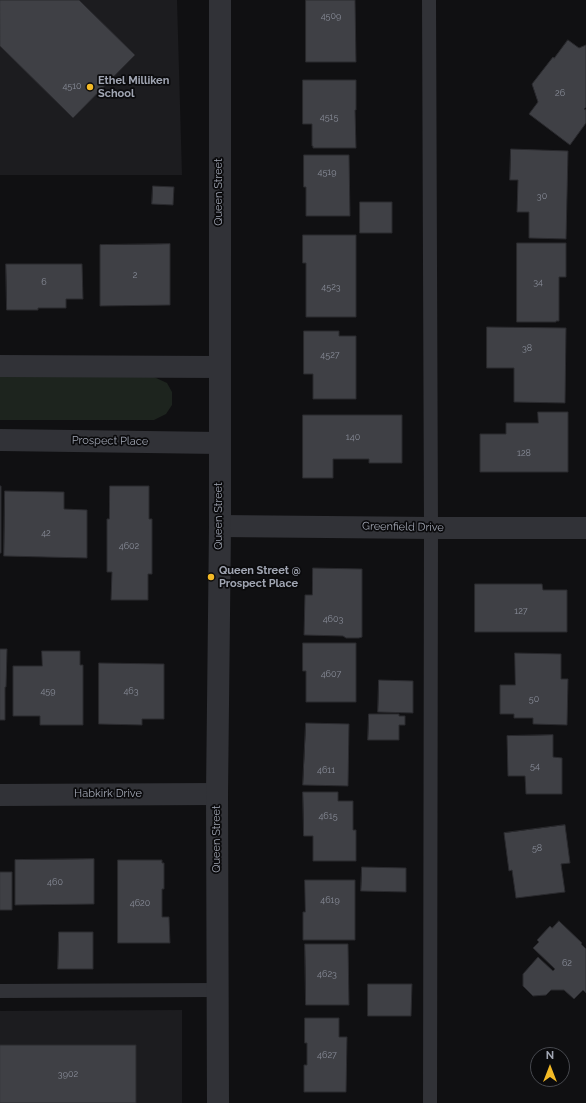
<!DOCTYPE html>
<html>
<head>
<meta charset="utf-8">
<style>
  body { margin:0 }
  #map { position:relative; width:586px; height:1103px; overflow:hidden; background:#101012; font-family:Raleway,sans-serif }
  canvas { display:block }
  .north { position:absolute; left:530px; top:1047px; width:40px; height:40px; box-sizing:border-box; background:#0b0b0d; border:1px solid #47494f; border-radius:50%; rotate:0deg; font-size:11px; font-weight:700; line-height:16px; text-align:center; color:#a1a6b3 }
  .north::after { content:''; display:block; margin:auto; width:14px; height:18px; background:#f4ba26; clip-path:polygon(50% 0,100% 100%,50% 72%,0 100%) }
</style>
</head>
<body>
<div id="map">
<canvas width="586" height="1103"></canvas>
<div class="north">N</div>
</div>
<script>
const c = document.querySelector('canvas').getContext('2d');
c.lineJoin = 'round';
function fill(path, color) { c.fillStyle = color; c.fill(path, 'evenodd'); }
function stroke(path, color, width, dash) { c.strokeStyle = color; c.lineWidth = width; c.lineCap = dash ? 'butt' : 'round'; c.setLineDash(dash || []); c.stroke(path); }
function write(font, color, halo, rows, align = 'center') {
  c.font = font + ' Raleway,sans-serif'; c.lineWidth = 3.5; c.setLineDash([]); c.textBaseline = 'middle'; c.strokeStyle = halo; c.fillStyle = color; for (const [text, x, y, turn = 0] of rows) {
    c.save(); c.translate(x, y); c.rotate((+turn || 0) * Math.PI / 180); c.textAlign = isNaN(turn) ? turn : align; if (halo) c.strokeText(text, 0, 0); c.fillText(text, 0, 0); c.restore();
  }
}
const built = new Path2D(`
  M 0,0 L 177,0 L 182,175 L 0,175 Z
  M 182,1010 L 182,1103 L 0,1103 L 0,1011 Z`);
const green = new Path2D(`
  M 0,376 L 154,377 L 167,383 L 172,392 L 172,405 L 166,414 L 154,420 L 0,420 Z`);
const building = new Path2D(`
  M 0,0 L 79,0 L 135,55 L 73,118 L 0,46 Z
  M 306,0 L 355,0 L 356,62 L 306,62 Z
  M 568,40 L 579,48 L 586,45 L 586,107 L 584,109 L 586,110 L 586,123 L 570,145 L 529,114 L 538,102 L 532,84 L 553,57 L 554,58 Z
  M 303,80 L 356,80 L 356,110 L 355,110 L 356,148 L 313,148 L 313,146 L 312,146 L 312,124 L 303,124 Z
  M 511,149 L 568,151 L 566,239 L 529,238 L 529,212 L 517,212 L 518,180 L 510,180 Z
  M 304,155 L 349,155 L 350,216 L 306,216 L 306,187 L 304,187 Z
  M 153,186 L 174,187 L 173,205 L 152,204 Z
  M 360,202 L 392,202 L 392,233 L 360,233 Z
  M 303,235 L 356,235 L 356,317 L 306,317 L 306,263 L 303,263 Z
  M 517,243 L 566,243 L 566,277 L 559,277 L 559,321 L 556,321 L 556,322 L 517,322 Z
  M 170,244 L 170,305 L 100,306 L 100,245 Z
  M 6,264 L 82,264 L 83,299 L 66,299 L 66,308 L 38,308 L 38,310 L 7,310 Z
  M 487,327 L 566,328 L 565,403 L 514,402 L 514,368 L 487,368 Z
  M 304,331 L 339,331 L 339,336 L 356,336 L 356,399 L 313,399 L 313,374 L 304,374 Z
  M 538,412 L 568,412 L 568,472 L 480,472 L 480,434 L 506,434 L 506,423 L 538,423 Z
  M 303,415 L 402,415 L 402,463 L 369,463 L 369,459 L 333,459 L 333,478 L 303,478 Z
  M 0,486 L 1,486 L 1,553 L 0,553 Z
  M 110,486 L 149,486 L 149,519 L 152,519 L 152,574 L 148,574 L 148,600 L 111,600 L 112,572 L 107,572 L 107,519 L 109,519 Z
  M 5,491 L 64,492 L 64,509 L 87,510 L 87,558 L 4,556 Z
  M 313,568 L 362,569 L 362,637 L 359,638 L 346,638 L 343,636 L 304,635 L 305,595 L 312,595 Z
  M 475,584 L 542,584 L 543,590 L 567,590 L 567,632 L 475,632 Z
  M 303,643 L 356,643 L 356,702 L 306,702 L 306,671 L 303,671 Z
  M 0,649 L 7,649 L 6,687 L 5,687 L 5,720 L 0,720 Z
  M 42,651 L 80,651 L 80,665 L 83,665 L 83,725 L 40,725 L 40,716 L 13,716 L 13,666 L 42,666 Z
  M 515,653 L 561,654 L 561,679 L 568,679 L 567,725 L 533,724 L 533,718 L 514,718 L 514,714 L 500,714 L 500,685 L 515,685 Z
  M 99,663 L 164,664 L 164,719 L 142,719 L 142,725 L 99,724 Z
  M 379,680 L 413,681 L 413,713 L 378,712 Z
  M 369,714 L 399,714 L 399,716 L 405,716 L 405,725 L 399,725 L 399,740 L 368,740 Z
  M 306,723 L 349,724 L 348,786 L 303,785 Z
  M 553,735 L 553,757 L 562,758 L 562,794 L 526,794 L 525,776 L 508,776 L 507,736 Z
  M 303,792 L 338,792 L 338,801 L 353,801 L 353,830 L 356,830 L 356,861 L 313,861 L 313,836 L 304,836 Z
  M 565,825 L 570,863 L 561,864 L 565,892 L 516,898 L 512,870 L 509,871 L 504,833 Z
  M 94,859 L 94,904 L 15,905 L 15,860 Z
  M 118,860 L 162,860 L 162,863 L 164,863 L 164,889 L 162,889 L 162,917 L 169,917 L 170,943 L 118,943 Z
  M 362,867 L 406,868 L 406,892 L 361,891 Z
  M 0,872 L 12,872 L 12,910 L 0,910 Z
  M 305,880 L 355,880 L 355,940 L 303,940 L 303,912 L 305,912 Z
  M 559,921 L 582,943 L 581,944 L 586,949 L 586,993 L 583,990 L 574,999 L 564,990 L 551,990 L 546,995 L 533,996 L 523,986 L 523,974 L 538,957 L 553,971 L 555,969 L 533,948 L 539,942 L 537,940 L 550,926 L 552,928 Z
  M 59,932 L 93,932 L 93,969 L 58,969 Z
  M 305,944 L 348,944 L 349,1005 L 306,1005 Z
  M 368,984 L 412,984 L 411,1016 L 368,1016 Z
  M 305,1018 L 339,1018 L 339,1037 L 347,1037 L 346,1092 L 304,1092 L 304,1065 L 307,1065 L 307,1043 L 305,1043 Z
  M 0,1045 L 136,1045 L 136,1103 L 0,1103 Z`);
const service = new Path2D(`
  M 429,0 L 431,528 L 430,1103
  M 0,991 L 218,990`);
const minor = new Path2D(`
  M 0,366 L 219,367
  M 0,440 L 219,443
  M 220,526 L 431,528 L 586,528
  M 0,795 L 217,794`);
const tertiary = new Path2D(`
  M 218,1103 L 217,794 L 220,526 L 220,0`);
const markers = [
  [90,87,4,"#f4ba26"],
  [211,577,4,"#f4ba26"]
];
const numberNames = [
  ["4509",331,16],
  ["4510",72,86],
  ["26",560,93],
  ["4515",329,117],
  ["4519",327,172],
  ["30",542,196],
  ["2",135,275],
  ["6",44,282],
  ["34",538,282],
  ["4523",331,287],
  ["38",527,348],
  ["4527",330,355],
  ["140",353,437],
  ["128",524,453],
  ["42",46,533],
  ["4602",129,546],
  ["127",521,611],
  ["4603",333,619],
  ["4607",331,674],
  ["459",48,691],
  ["463",131,691],
  ["50",534,699],
  ["54",535,766],
  ["4611",326,770],
  ["4615",328,816],
  ["58",537,848],
  ["460",55,882],
  ["4619",330,900],
  ["4620",140,903],
  ["62",567,963],
  ["4623",327,974],
  ["4627",327,1055],
  ["3902",68,1074]
];
const poiNames = [
  ["Ethel Milliken",98,81],
  ["School",98,94],
  ["Queen Street @",219,571],
  ["Prospect Place",219,584]
];
const streetNames = [
  ["Queen Street",219,192,-90],
  ["Prospect Place",110,441,1],
  ["Queen Street",219,516,-90],
  ["Greenfield Drive",403,527,1],
  ["Habkirk Drive",108,794],
  ["Queen Street",217,839,-90]
];
fill(built, '#1c1c1f');
fill(green, '#1d241e');
fill(building, '#3f4045');
stroke(building, '#2a2a2e', 1);
stroke(service, '#313237', 14);
stroke(minor, '#313237', 22);
stroke(tertiary, '#313237', 22);
for (const [x, y, r, color] of markers) { const dot = new Path2D(); dot.arc(x, y, r, 0, 2 * Math.PI); c.fillStyle = color; c.fill(dot); stroke(dot, '#0b0b0d', 1.5); }
write('9px', '#888c98', null, numberNames);
write('bold 11px', '#a1a6b3', '#0b0b0d', poiNames, 'left');
write('11px', '#a1a6b3', '#0b0b0d', streetNames);
</script>
</body>
</html>
